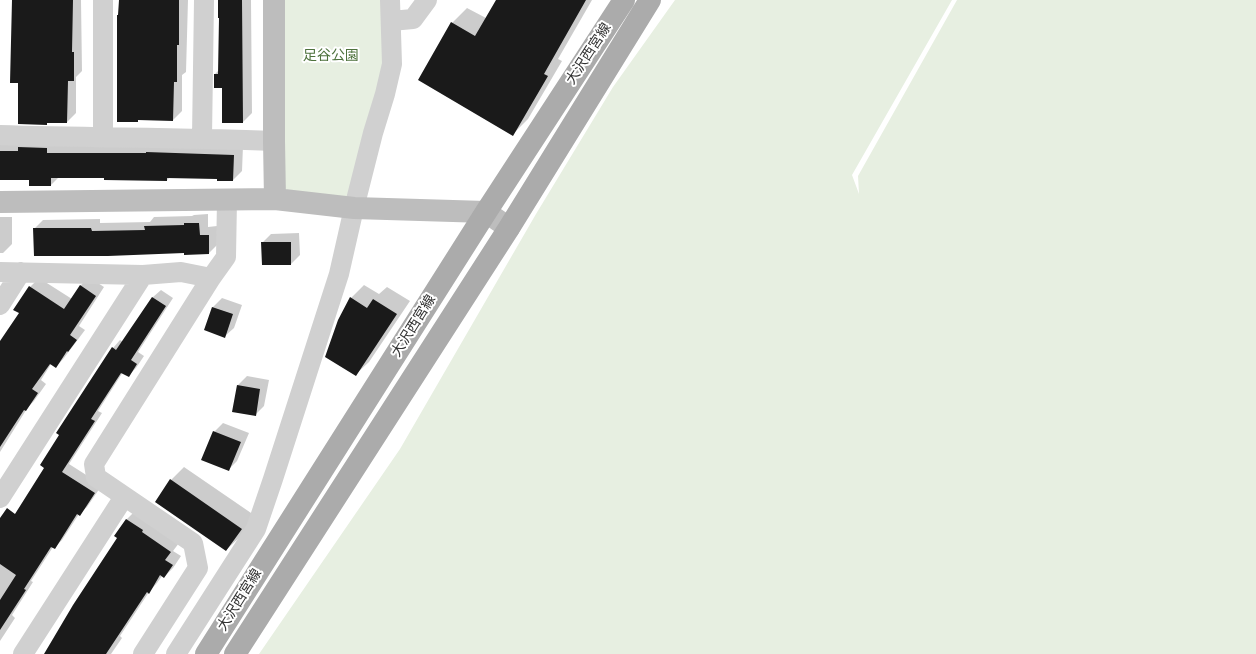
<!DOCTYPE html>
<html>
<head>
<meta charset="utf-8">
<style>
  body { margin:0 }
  canvas { display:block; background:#fff }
</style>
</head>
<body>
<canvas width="1256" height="654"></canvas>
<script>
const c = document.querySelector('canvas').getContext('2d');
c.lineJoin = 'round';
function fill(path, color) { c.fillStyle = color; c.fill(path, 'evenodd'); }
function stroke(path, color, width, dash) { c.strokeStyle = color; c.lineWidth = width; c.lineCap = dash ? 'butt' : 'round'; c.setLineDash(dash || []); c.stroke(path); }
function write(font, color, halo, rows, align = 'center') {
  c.font = font + ' "DM Sans","Noto Sans JP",sans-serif'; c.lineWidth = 4; c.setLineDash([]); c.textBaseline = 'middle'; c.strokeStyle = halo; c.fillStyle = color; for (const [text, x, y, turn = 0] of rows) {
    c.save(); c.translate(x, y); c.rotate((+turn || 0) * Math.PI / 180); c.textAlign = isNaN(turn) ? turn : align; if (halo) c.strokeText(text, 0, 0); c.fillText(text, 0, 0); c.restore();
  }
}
const green = new Path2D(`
  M 275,0 L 384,0 L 387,49 L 354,208 L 275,199 Z
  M 675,0 L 952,0 L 852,175 L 859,194 L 858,176 L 957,0 L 1256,0 L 1256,654 L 259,654 L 400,449 L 536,214 L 613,87 Z`);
const shadow = new Path2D(`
  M 13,0 L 81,0 L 82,71 L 76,77 L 76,113 L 67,122 L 48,122 L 46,124 L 20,82 Z
  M 120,0 L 188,0 L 186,72 L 182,75 L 182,111 L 173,120 L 139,119 L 137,121 L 120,14 Z
  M 219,0 L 251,0 L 252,113 L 243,122 L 215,74 L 219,70 L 220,17 Z
  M 497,0 L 592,0 L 558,59 L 562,61 L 528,119 L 513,134 L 452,23 L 467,8 L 486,18 Z
  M 0,142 L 243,146 L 242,171 L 233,180 L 218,180 L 218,178 L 170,177 L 167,180 L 105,177 L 59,177 L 51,185 L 30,179 L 0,179 Z
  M 208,214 L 208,227 L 217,226 L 218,244 L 209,253 L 185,252 L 34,229 L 43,220 L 100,219 L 100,223 L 150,222 L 154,217 L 192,216 L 194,215 Z
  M 0,217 L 12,217 L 12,244 L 3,253 L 0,253 Z
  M 299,233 L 300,255 L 291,264 L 262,243 L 271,234 Z
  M 89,277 L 104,287 L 79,326 L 85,330 L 64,358 L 56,367 L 51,364 L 41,380 L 46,384 L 34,401 L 28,407 L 0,452 L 0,343 L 20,313 L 30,287 L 39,278 L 72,299 L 80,286 Z
  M 364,285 L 379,294 L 387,287 L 410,301 L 369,362 L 355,375 L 351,298 Z
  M 161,290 L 173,298 L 138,352 L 144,356 L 136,368 L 128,376 L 123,372 L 98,411 L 102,413 L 69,464 L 102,485 L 87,507 L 79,514 L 62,540 L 54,548 L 53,547 L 31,581 L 33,582 L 12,615 L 15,618 L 0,641 L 0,537 L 46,468 L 113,348 L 120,340 L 123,342 L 153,297 Z
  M 222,298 L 242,305 L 234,328 L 225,336 L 205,330 L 213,307 Z
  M 247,376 L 269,380 L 264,406 L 255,415 L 233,411 L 238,385 Z
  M 223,423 L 249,433 L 237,461 L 228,470 L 214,432 Z
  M 184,467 L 254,515 L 240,537 L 226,550 L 171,480 Z
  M 136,510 L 179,543 L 173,551 L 181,556 L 173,568 L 164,577 L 162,576 L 157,583 L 149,592 L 120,636 L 122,638 L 111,654 L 45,654 L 118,538 L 116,536 L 127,519 Z`);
const building = new Path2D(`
  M 12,0 L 73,0 L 72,52 L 74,52 L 74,81 L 68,81 L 67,123 L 47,123 L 47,125 L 18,124 L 18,83 L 10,83 Z
  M 119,0 L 179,0 L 179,45 L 177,45 L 177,82 L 174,82 L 173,121 L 138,120 L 138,122 L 117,122 L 117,15 L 118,15 Z
  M 218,0 L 242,0 L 243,123 L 222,123 L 222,88 L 214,88 L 214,74 L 218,74 L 219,18 L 218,18 Z
  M 496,0 L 586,0 L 544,74 L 548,76 L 513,136 L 418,80 L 451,22 L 475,36 Z
  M 18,147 L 47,148 L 47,153 L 146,153 L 146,152 L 234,155 L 233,181 L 217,181 L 217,179 L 167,178 L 167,181 L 104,180 L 104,178 L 51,178 L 51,186 L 29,186 L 29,180 L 0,180 L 0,151 L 18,151 Z
  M 184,223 L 199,223 L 200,235 L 209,235 L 209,254 L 184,255 L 184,253 L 108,256 L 34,256 L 33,228 L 91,228 L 92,231 L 145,230 L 144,226 L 184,225 Z
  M 261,242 L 291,242 L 291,265 L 262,265 Z
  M 80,285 L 96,296 L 70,335 L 77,340 L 68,352 L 67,351 L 56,368 L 50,364 L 32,389 L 38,393 L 26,411 L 24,410 L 0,447 L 0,341 L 19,313 L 13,310 L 29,286 L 64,309 Z
  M 152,297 L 166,306 L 131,360 L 137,364 L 129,377 L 121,373 L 91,419 L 95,421 L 62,472 L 95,493 L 80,516 L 77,514 L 55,549 L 51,547 L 24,589 L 26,590 L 0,630 L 0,600 L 16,575 L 0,564 L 0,518 L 7,508 L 15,514 L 44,468 L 40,465 L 59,435 L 56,433 L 112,347 L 116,350 Z
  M 350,297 L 367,308 L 373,299 L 397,314 L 356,376 L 325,357 L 338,320 Z
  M 212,307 L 233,314 L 225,338 L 204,330 Z
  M 237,385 L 260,389 L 256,416 L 232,412 Z
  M 213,431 L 241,442 L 229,471 L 201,460 Z
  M 170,479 L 242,529 L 226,551 L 155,502 Z
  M 126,519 L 143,530 L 142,532 L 171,552 L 165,560 L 173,565 L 164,578 L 160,575 L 149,594 L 147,592 L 106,654 L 44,654 L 73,605 L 117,538 L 114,536 Z`);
const street = new Path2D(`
  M 103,0 L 103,137
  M 391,21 L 413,19 L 427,0
  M 0,135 C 91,138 183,137 274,141
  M 202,137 L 204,0
  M 0,272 L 143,275 L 181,272 L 211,278
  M 0,305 L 21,272
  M 0,498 L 143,275
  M 23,654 L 124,497
  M 143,654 L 198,568 L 193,543 L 96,477 L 94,464 L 211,278 L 226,257 L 227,200
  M 176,654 L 256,529 L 273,479 L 339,274 L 354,208 L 373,133 L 385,94 L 392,64 L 390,0`);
const secondary = new Path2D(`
  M 274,0 L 274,141 L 275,199
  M 0,202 L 275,199 L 354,208 L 486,212 L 509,228`);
const primary = new Path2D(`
  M 206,654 L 486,212 L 624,0
  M 235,654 L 509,228 L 650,0`);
const streetNames = [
  ["大沢西宮線",589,54,-57],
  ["大沢西宮線",414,326,-58],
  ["大沢西宮線",240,600,-58]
];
const parkNames = [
  ["足谷公園",331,56]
];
fill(green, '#e7efe1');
fill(shadow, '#0003');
fill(building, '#1a1a1a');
stroke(street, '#d0d0d0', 20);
stroke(secondary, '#bdbdbd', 22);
stroke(primary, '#ababab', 22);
write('14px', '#333', '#fff', streetNames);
write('14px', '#4e723d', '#fff', parkNames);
</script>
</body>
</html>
